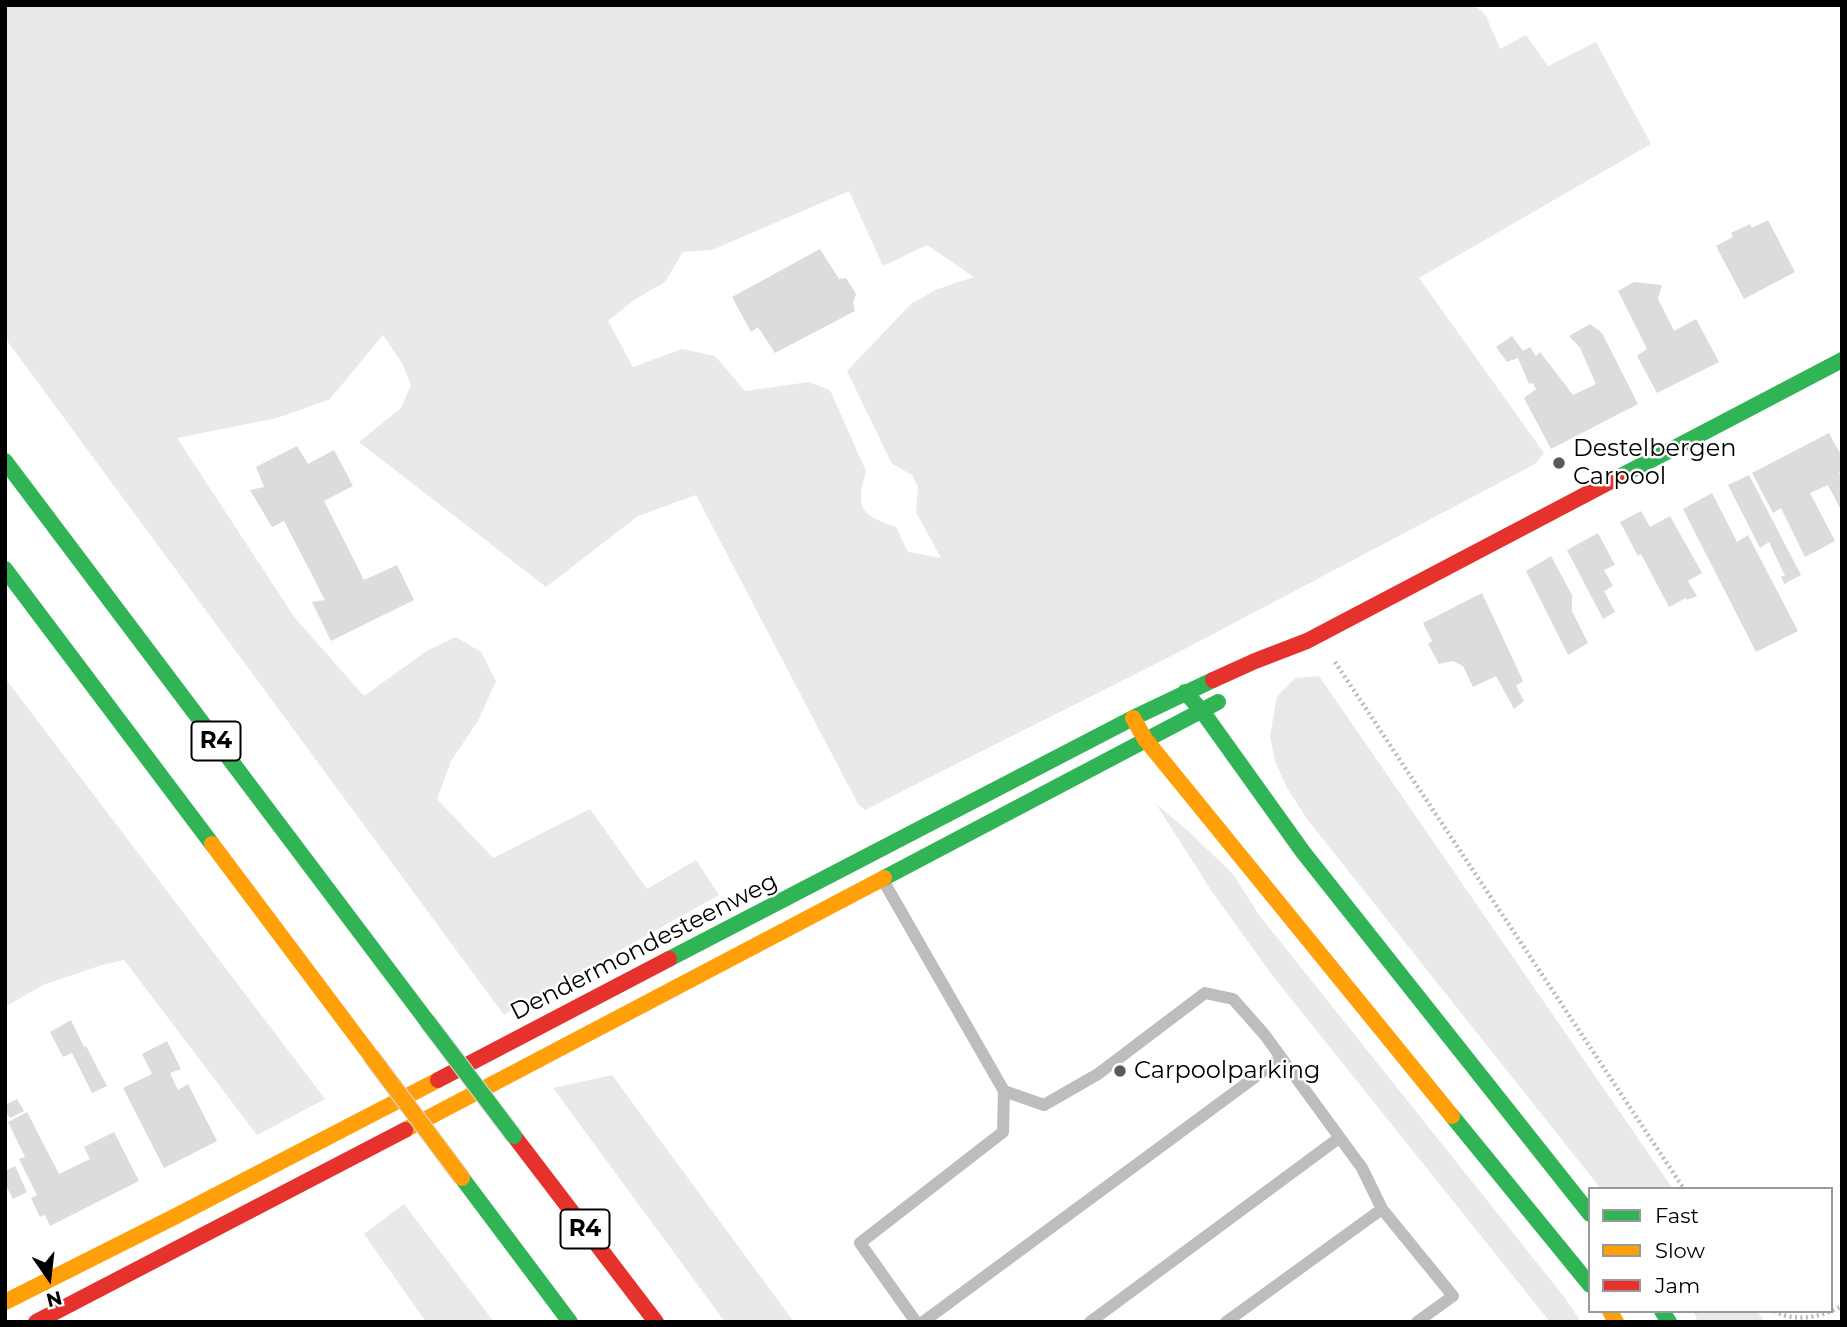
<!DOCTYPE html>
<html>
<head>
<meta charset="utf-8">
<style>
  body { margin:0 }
  #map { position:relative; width:1847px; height:1327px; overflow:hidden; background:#fff; font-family:Montserrat,sans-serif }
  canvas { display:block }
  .frame { position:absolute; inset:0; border:7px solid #000; pointer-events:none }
  .legend { position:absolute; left:1588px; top:1187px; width:245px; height:126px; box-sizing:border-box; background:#fff; border:2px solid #999; margin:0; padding:9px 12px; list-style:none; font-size:21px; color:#000 }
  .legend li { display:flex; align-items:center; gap:14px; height:35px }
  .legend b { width:35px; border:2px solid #999 }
  .north { position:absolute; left:14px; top:1243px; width:70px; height:70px; -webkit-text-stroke:5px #fff; paint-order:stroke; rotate:166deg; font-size:19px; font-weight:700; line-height:28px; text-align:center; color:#000 }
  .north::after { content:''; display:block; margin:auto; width:24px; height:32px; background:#000; clip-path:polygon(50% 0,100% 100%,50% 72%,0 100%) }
</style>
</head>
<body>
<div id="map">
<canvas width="1847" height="1327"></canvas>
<div class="frame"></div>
<ul class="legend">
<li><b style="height:9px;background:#30b455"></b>Fast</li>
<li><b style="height:9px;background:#ff9f0a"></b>Slow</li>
<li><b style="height:9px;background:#e5322d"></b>Jam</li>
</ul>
<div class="north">N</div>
</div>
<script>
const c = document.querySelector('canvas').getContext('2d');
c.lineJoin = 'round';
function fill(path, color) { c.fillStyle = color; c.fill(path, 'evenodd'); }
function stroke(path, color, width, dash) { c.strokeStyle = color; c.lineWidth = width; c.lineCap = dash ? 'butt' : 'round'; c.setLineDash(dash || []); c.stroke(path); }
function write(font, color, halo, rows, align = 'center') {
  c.font = font + ' Montserrat,sans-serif'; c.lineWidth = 5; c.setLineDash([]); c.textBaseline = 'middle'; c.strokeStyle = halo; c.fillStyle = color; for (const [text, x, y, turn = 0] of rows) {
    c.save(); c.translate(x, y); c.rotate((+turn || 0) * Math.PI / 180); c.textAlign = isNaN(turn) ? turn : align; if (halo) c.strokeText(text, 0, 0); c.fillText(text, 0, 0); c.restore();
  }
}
const green = new Path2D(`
  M 5,5 L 1475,5 L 1486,16 L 1500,49 L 1526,35 L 1548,66 L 1596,42 L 1651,144 L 1419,278 L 1544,453 L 1535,464 L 1179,652 L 865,810 L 858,804 L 696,495 L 638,516 L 546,587 L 359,442 L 401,408 L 411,385 L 402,363 L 383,335 L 330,399 L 277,418 L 177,438 L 295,618 L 364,696 L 428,650 L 456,637 L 481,652 L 496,681 L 478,721 L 451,761 L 437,799 L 493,858 L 590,809 L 647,889 L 696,860 L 719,895 L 504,1015 L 5,338 ZM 849,191 L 883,266 L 927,245 L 974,277 L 938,289 L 912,303 L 847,371 L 892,464 L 912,475 L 918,487 L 916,512 L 941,558 L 908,552 L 896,527 C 860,515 855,508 866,471 L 830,390 L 809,382 L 745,391 L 715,356 L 682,349 L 633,367 L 608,321 L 634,300 L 665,282 L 683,252 L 712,250 Z
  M 1319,676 L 1673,1189 L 1601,1189 L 1307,819 L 1286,786 L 1275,761 L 1270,736 L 1277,696 L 1295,678 Z
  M 5,678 L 325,1099 L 257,1135 L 124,960 L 102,965 L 43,985 L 5,1007 Z
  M 1156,804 L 1187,830 L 1233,874 L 1259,915 L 1565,1298 L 1581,1322 L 1550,1322 L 1272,975 L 1195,868 L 1211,890 Z
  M 612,1075 L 794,1322 L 725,1322 L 553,1088 Z
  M 404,1204 L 494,1322 L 426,1322 L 364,1234 Z
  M 1693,1311 L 1757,1311 L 1765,1322 L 1698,1322 Z`);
const building = new Path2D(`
  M 1768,220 L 1795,272 L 1744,299 L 1716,246 L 1733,237 L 1731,233 L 1750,224 L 1752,228 Z
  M 820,249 L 839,279 L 846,278 L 856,294 L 853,303 L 855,311 L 775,353 L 758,327 L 751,332 L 732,297 Z
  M 1634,282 L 1662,285 L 1658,299 L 1674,331 L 1696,319 L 1719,362 L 1657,393 L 1637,356 L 1647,349 L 1618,291 Z
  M 1590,324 L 1602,333 L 1638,404 L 1551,449 L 1524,398 L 1536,389 L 1533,383 L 1529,384 L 1518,358 L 1507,362 L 1496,347 L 1512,336 L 1523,351 L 1530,347 L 1536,356 L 1540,352 L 1573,395 L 1596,384 L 1580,348 L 1569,336 Z
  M 1829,433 L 1842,457 L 1842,471 L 1839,472 L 1842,478 L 1842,512 L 1828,485 L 1810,493 L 1835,541 L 1805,557 L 1781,508 L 1773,513 L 1752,473 Z
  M 297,446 L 308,464 L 334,450 L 353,486 L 324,501 L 364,580 L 397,565 L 414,600 L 331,641 L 312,602 L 325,600 L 284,521 L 272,527 L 250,490 L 264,487 L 256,467 Z
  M 1749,475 L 1801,575 L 1784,584 L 1781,576 L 1785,576 L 1769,542 L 1760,548 L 1728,485 Z
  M 1712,493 L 1737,542 L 1748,535 L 1798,631 L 1756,652 L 1683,509 Z
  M 1641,511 L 1650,527 L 1670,516 L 1702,573 L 1688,581 L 1697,596 L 1687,600 L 1686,598 L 1669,607 L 1641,554 L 1638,556 L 1620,522 Z
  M 1598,533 L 1615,565 L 1604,570 L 1613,586 L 1604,591 L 1615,612 L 1603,619 L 1567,550 Z
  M 1551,556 L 1572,595 L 1572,611 L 1588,643 L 1568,655 L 1526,571 Z
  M 1482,593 L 1523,681 L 1516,686 L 1524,701 L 1514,709 L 1496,676 L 1473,687 L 1463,666 L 1453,661 L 1439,664 L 1428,644 L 1432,641 L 1423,623 Z
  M 71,1020 L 84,1047 L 86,1046 L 107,1086 L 92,1093 L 72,1053 L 63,1057 L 50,1032 Z
  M 167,1041 L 181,1069 L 170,1073 L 178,1090 L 188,1084 L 217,1141 L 164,1168 L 123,1088 L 152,1074 L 142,1054 Z
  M 17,1099 L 24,1111 L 10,1118 L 5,1110 L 5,1105 Z
  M 27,1112 L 59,1174 L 90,1159 L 84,1147 L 114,1132 L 139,1181 L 50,1226 L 45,1215 L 40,1217 L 31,1198 L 37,1195 L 19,1159 L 25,1157 L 8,1122 Z
  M 15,1166 L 27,1192 L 13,1199 L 5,1184 L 5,1171 Z`);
const path = new Path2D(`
  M 1335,662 L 1684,1189
  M 1774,1311 C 1796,1323 1821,1317 1842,1306`);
const lane = new Path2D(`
  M 884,882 L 1004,1091 L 1003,1132 L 860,1243 L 916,1322
  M 1004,1091 L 1044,1105 L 1098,1074 L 1205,993 L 1233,999 L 1264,1034 L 1362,1168 L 1382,1209 L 1226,1322
  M 1382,1209 L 1453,1296 L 1417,1322
  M 923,1322 L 1281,1058
  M 1090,1322 L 1339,1138`);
const fast = new Path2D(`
  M 5,461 L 427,1021
  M 1617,478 L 1842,360
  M 5,569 L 212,844
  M 1185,692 L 1202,711 L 1303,852 L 1590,1214
  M 884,878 L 1218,702
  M 669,959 L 1133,718 L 1213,680
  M 1452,1116 L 1590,1285
  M 462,1178 L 570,1322
  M 1662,1311 L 1669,1322`);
const slow = new Path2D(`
  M 1133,718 L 1145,739 L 1452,1116
  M 212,844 L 371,1056
  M 405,1130 L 884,878
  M 5,1302 L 176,1216 L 438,1080
  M 1610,1311 L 1616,1322`);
const jam = new Path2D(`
  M 1213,680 L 1255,661 L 1307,641 L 1617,478
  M 438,1080 L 669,959
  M 514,1136 L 656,1322
  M 36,1322 L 405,1130`);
const fastBridge = new Path2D(`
  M 427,1021 L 514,1136`);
const slowBridge = new Path2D(`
  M 371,1056 L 462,1178`);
const markers = [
  [1559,463,7,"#595959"],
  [1120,1071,7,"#595959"]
];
const shields = [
  [216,741,49],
  [585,1229,49]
];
const shieldNames = [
  ["R4",216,741],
  ["R4",585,1229]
];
const poiNames = [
  ["Destelbergen",1573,449],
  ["Carpool",1573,477],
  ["Carpoolparking",1134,1071]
];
const streetNames = [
  ["Dendermondesteenweg",644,947,-27]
];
fill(green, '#e9e9e9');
fill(building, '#dcdcdc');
stroke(path, '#b8b8b8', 4.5, [2, 3.5]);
stroke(lane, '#bdbdbd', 12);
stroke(fast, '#30b455', 16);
stroke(slow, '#ff9f0a', 16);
stroke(jam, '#e5322d', 16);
stroke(fastBridge, '#dbdbdb', 18, []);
stroke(slowBridge, '#dbdbdb', 18, []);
stroke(fastBridge, '#30b455', 16);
stroke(slowBridge, '#ff9f0a', 16);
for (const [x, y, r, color] of markers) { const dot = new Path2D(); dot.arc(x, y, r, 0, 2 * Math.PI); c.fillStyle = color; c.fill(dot); stroke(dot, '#fff', 2.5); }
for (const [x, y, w] of shields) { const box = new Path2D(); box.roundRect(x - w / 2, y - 19.5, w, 39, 5); c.fillStyle = '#fff'; c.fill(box); stroke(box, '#000', 2); }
write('bold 23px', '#000', null, shieldNames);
write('24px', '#000', '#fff', poiNames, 'left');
write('24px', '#000', '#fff', streetNames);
</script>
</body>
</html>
